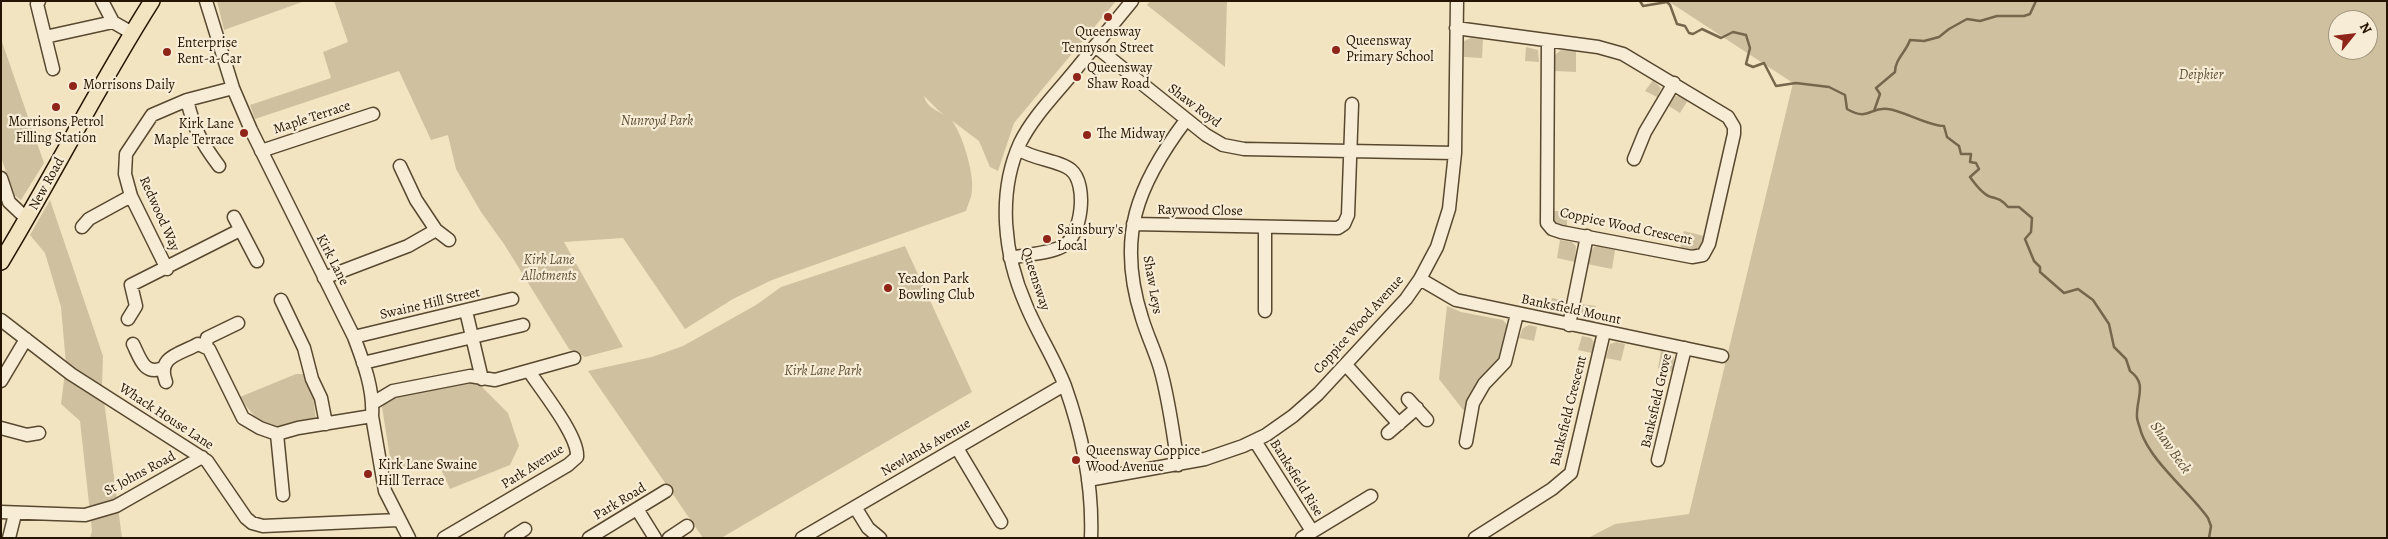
<!DOCTYPE html>
<html>
<head>
<meta charset="utf-8">
<style>
  body { margin:0 }
  #map { position:relative; width:2388px; height:539px; overflow:hidden; background:#f2e4c0; font-family:Alegreya,serif }
  canvas { display:block }
  .frame { position:absolute; inset:0; border:2px solid #251400; pointer-events:none }
  .north { position:absolute; left:2328px; top:10px; width:50px; height:50px; box-sizing:border-box; background:#f7edd6; border:1px solid #a39680; border-radius:50%; rotate:61deg; font-size:14px; font-weight:700; line-height:20px; text-align:center; color:#251400 }
  .north::after { content:''; display:block; margin:auto; width:18px; height:22px; background:#8f2418; clip-path:polygon(50% 0,100% 100%,50% 72%,0 100%) }
</style>
</head>
<body>
<div id="map">
<canvas width="2388" height="539"></canvas>
<div class="frame"></div>
<div class="north">N</div>
</div>
<script>
const c = document.querySelector('canvas').getContext('2d');
c.lineJoin = 'round';
function fill(path, color) { c.fillStyle = color; c.fill(path, 'evenodd'); }
function stroke(path, color, width, dash) { c.strokeStyle = color; c.lineWidth = width; c.lineCap = dash ? 'butt' : 'round'; c.setLineDash(dash || []); c.stroke(path); }
function write(font, color, halo, rows, align = 'center') {
  c.font = font + ' Alegreya,serif'; c.lineWidth = 4.5; c.setLineDash([]); c.textBaseline = 'middle'; c.strokeStyle = halo; c.fillStyle = color; for (const [text, x, y, turn = 0] of rows) {
    c.save(); c.translate(x, y); c.rotate((+turn || 0) * Math.PI / 180); c.textAlign = isNaN(turn) ? turn : align; if (halo) c.strokeText(text, 0, 0); c.fillText(text, 0, 0); c.restore();
  }
}
const green = new Path2D(`
  M 217,1 L 305,1 L 224,30 Z
  M 334,1 L 1116,1 L 1014,123 L 998,171 L 990,167 L 979,141 L 939,111 L 924,96 C 927,110 944,112 952,121 C 962,133 974,173 972,189 C 972,197 968,204 966,211 L 772,280 L 733,299 L 685,329 L 623,238 L 564,242 L 623,347 L 585,357 L 569,349 L 504,244 L 481,212 L 456,169 L 448,135 L 431,140 L 399,71 L 255,119 L 250,105 L 331,78 L 323,52 L 348,42 Z
  M 1150,1 L 1227,1 L 1225,67 L 1147,5 Z
  M 1668,1 L 2387,1 L 2387,538 L 1588,538 L 1615,524 L 1689,514 L 1793,83 ZM 2338,20 L 2368,20 L 2368,50 L 2338,50 Z
  M 1471,38 L 1483,39 L 1482,58 L 1464,57 L 1464,41 Z
  M 1,39 L 44,163 L 21,200 L 14,195 L 1,157 Z
  M 1526,47 L 1538,50 L 1539,62 L 1525,61 Z
  M 1561,50 L 1576,51 L 1576,72 L 1554,71 L 1555,55 Z
  M 1653,80 L 1661,88 L 1657,97 L 1645,91 Z
  M 1675,96 L 1682,96 L 1688,100 L 1680,113 L 1667,105 Z
  M 50,200 L 103,356 L 102,385 L 122,538 L 90,538 L 92,531 L 80,421 L 61,404 L 66,364 L 61,307 L 45,253 L 30,235 Z
  M 1552,211 L 1567,211 L 1567,227 L 1557,225 L 1553,221 Z
  M 1684,231 L 1704,236 L 1701,249 L 1695,252 L 1680,249 Z
  M 1560,240 L 1572,242 L 1576,246 L 1575,262 L 1557,258 Z
  M 905,246 L 972,392 L 721,538 L 703,538 L 588,371 L 652,357 L 683,346 L 756,305 L 781,287 Z
  M 1599,246 L 1615,250 L 1612,269 L 1587,264 L 1590,252 L 1594,247 Z
  M 1552,298 L 1567,301 L 1565,311 L 1561,315 L 1548,314 Z
  M 1581,304 L 1596,306 L 1594,323 L 1582,319 L 1579,313 Z
  M 1447,306 L 1461,312 L 1503,320 L 1508,326 L 1499,360 L 1476,385 L 1464,411 L 1439,379 Z
  M 1529,325 L 1537,327 L 1534,341 L 1519,338 L 1523,328 Z
  M 1582,336 L 1591,338 L 1594,342 L 1592,353 L 1578,350 Z
  M 1616,342 L 1625,344 L 1621,361 L 1606,358 L 1610,344 Z
  M 1661,351 L 1670,353 L 1674,358 L 1673,372 L 1658,368 Z
  M 296,374 L 305,374 L 313,395 L 316,421 C 274,428 265,435 240,397 Z
  M 470,380 L 480,385 L 508,413 L 519,446 L 510,465 L 450,489 L 438,463 L 430,462 L 392,470 L 382,407 L 392,394 Z`);
const stream = new Path2D(`
  M 1640,1 L 1643,6 L 1667,2 L 1670,5 L 1677,24 L 1685,26 L 1689,33 L 1693,34 L 1702,29 L 1721,38 L 1733,32 L 1746,35 L 1750,48 L 1746,64 L 1753,67 L 1764,63 L 1776,86 L 1796,83 L 1829,87 L 1845,95 L 1847,109 C 1869,122 1870,106 1888,109 C 1904,111 1928,126 1944,126 L 1947,137 L 1959,146 L 1961,154 L 1971,154 L 1970,162 L 1976,163 L 1979,169 L 1970,177 C 1975,184 1983,195 1991,197 C 1999,199 2002,200 2008,207 L 2019,207 L 2032,218 L 2031,232 L 2025,239 L 2034,261 L 2040,267 L 2040,272 L 2064,293 L 2078,289 L 2093,300 L 2109,324 L 2114,347 L 2126,359 L 2130,371 C 2148,384 2136,398 2137,417 C 2137,421 2140,427 2141,432 C 2152,463 2189,491 2208,518 L 2211,526 L 2209,538
  M 1874,111 L 1880,94 L 1876,88 L 1895,72 C 1895,59 1906,52 1910,40 L 1924,41 L 1939,37 L 1949,29 L 1967,19 L 1980,21 L 1997,16 L 2024,16 L 2030,14 L 2036,1`);
const minor = new Path2D(`
  M 39,1 L 37,4 L 53,69
  M 102,1 L 113,22
  M 206,1 L 233,88 L 251,130 L 354,337 C 363,361 374,389 372,416 L 385,491 L 409,538
  M 1456,28 L 1598,47 L 1623,54 L 1728,117 L 1734,127 L 1734,134 L 1709,244 L 1703,255 L 1692,257 L 1561,232 L 1552,229 L 1547,223 L 1548,41
  M 45,37 L 113,22 L 132,33
  M 1095,46 L 1206,135 L 1223,145 L 1244,149 L 1455,153
  M 187,100 C 194,129 201,142 219,166
  M 261,151 L 373,114
  M 1634,159 L 1645,132 L 1674,83
  M 1,178 L 9,202 L 27,219
  M 234,217 L 257,261
  M 1133,224 L 1338,228 L 1344,224 L 1348,215 L 1352,104
  M 82,227 L 89,219 L 131,196
  M 436,230 L 449,240
  M 1010,258 C 1027,254 1049,254 1063,246 C 1082,236 1088,184 1071,170 C 1061,161 1032,159 1018,149
  M 167,269 L 131,196 L 125,174 L 126,154 L 152,115 L 187,100 L 233,88
  M 324,278 L 408,246 L 436,230 L 416,200 L 400,166
  M 1420,279 L 1456,300 L 1722,356
  M 281,300 L 304,348 L 312,379 L 321,398 L 326,424
  M 466,311 L 482,379
  M 1265,311 L 1265,227
  M 128,319 L 136,306 L 131,285 L 240,230
  M 1,320 L 71,374 L 207,461 L 246,518 L 252,523 L 263,526 L 398,520
  M 1569,325 L 1587,236
  M 354,337 L 512,299
  M 133,344 C 140,358 144,376 163,368
  M 206,346 L 207,338 L 238,323
  M 363,363 L 523,325
  M 1346,365 L 1399,424
  M 1,381 L 26,339
  M 166,382 C 156,356 181,354 198,344 L 209,349 L 243,418 L 260,428 L 277,434 L 298,428 L 372,416
  M 1408,399 L 1427,420
  M 373,403 L 393,391 L 470,376 L 495,380 L 574,358
  M 1,428 L 27,435 L 39,433
  M 1388,433 L 1417,408
  M 277,434 L 283,495
  M 1255,441 L 1312,531
  M 1466,442 L 1473,403 L 1484,384 L 1505,362 L 1517,314
  M 957,448 L 1001,522
  M 1658,460 L 1685,348
  M 1178,465 C 1173,433 1169,399 1160,368 C 1155,351 1147,335 1142,318 C 1116,237 1137,185 1186,120
  M 1088,480 L 1205,459 L 1243,446 L 1266,435 L 1293,416 L 1318,394 L 1406,299 L 1420,279 L 1437,247 L 1449,209 L 1455,153 L 1457,1
  M 855,507 L 868,528 L 880,538
  M 637,509 L 655,538
  M 1,512 L 85,515 L 116,506 L 202,457
  M 9,538 L 15,514
  M 444,538 L 568,465 L 577,457 C 579,436 541,390 529,371
  M 511,538 L 525,529
  M 589,538 L 666,491
  M 669,538 L 687,526
  M 802,538 L 1064,385
  M 1091,538 C 1093,487 1082,434 1065,386 C 1054,358 1037,332 1026,305 C 1004,255 997,194 1020,143 C 1033,117 1054,96 1072,74 C 1092,50 1112,25 1132,1
  M 1302,538 L 1371,496
  M 1475,538 L 1552,489 L 1571,473 L 1604,332`);
const major = new Path2D(`
  M 1,262 C 53,176 98,86 152,1`);
const markers = [
  [1108,17,5,"#8f2418"],
  [1336,50,5,"#8f2418"],
  [167,52,5,"#8f2418"],
  [1077,77,5,"#8f2418"],
  [73,86,5,"#8f2418"],
  [56,107,5,"#8f2418"],
  [244,133,5,"#8f2418"],
  [1087,135,5,"#8f2418"],
  [1047,239,5,"#8f2418"],
  [888,288,5,"#8f2418"],
  [1076,460,5,"#8f2418"],
  [368,474,5,"#8f2418"]
];
const poiNames = [
  ["Queensway",1108,33,"center"],
  ["Tennyson Street",1108,49,"center"],
  ["Queensway",1346,42],
  ["Primary School",1346,58],
  ["Enterprise",177,44],
  ["Rent-a-Car",177,60],
  ["Queensway",1087,69],
  ["Shaw Road",1087,85],
  ["Morrisons Daily",83,86],
  ["Morrisons Petrol",56,123,"center"],
  ["Filling Station",56,139,"center"],
  ["Kirk Lane",234,125,"right"],
  ["Maple Terrace",234,141,"right"],
  ["The Midway",1097,135],
  ["Sainsbury's",1057,231],
  ["Local",1057,247],
  ["Yeadon Park",898,280],
  ["Bowling Club",898,296],
  ["Queensway Coppice",1086,452],
  ["Wood Avenue",1086,468],
  ["Kirk Lane Swaine",378,466],
  ["Hill Terrace",378,482]
];
const parkNames = [
  ["Deipkier",2201,76],
  ["Nunroyd Park",657,122],
  ["Kirk Lane",549,261],
  ["Allotments",549,277],
  ["Kirk Lane Park",823,372]
];
const streetNames = [
  ["Shaw Royd",1194,106,37],
  ["Maple Terrace",312,118,-18],
  ["New Road",47,184,-61],
  ["Raywood Close",1200,211,1],
  ["Redwood Way",159,214,66],
  ["Coppice Wood Crescent",1626,227,12],
  ["Kirk Lane",332,260,63],
  ["Queensway",1035,279,72],
  ["Shaw Leys",1152,285,80],
  ["Swaine Hill Street",430,304,-13],
  ["Banksfield Mount",1571,310,12],
  ["Coppice Wood Avenue",1359,325,-48],
  ["Banksfield Grove",1657,401,-77],
  ["Banksfield Crescent",1569,411,-76],
  ["Whack House Lane",166,417,33],
  ["Newlands Avenue",926,448,-30],
  ["Park Avenue",533,467,-32],
  ["St Johns Road",140,474,-28],
  ["Banksfield Rise",1296,478,58],
  ["Park Road",620,502,-31]
];
const waterNames = [
  ["Shaw Beck",2170,448,55]
];
fill(green, '#cfc19f');
stroke(stream, '#76664c', 2.5);
stroke(minor, '#584830', 15);
stroke(major, '#251400', 18);
stroke(minor, '#f7edd6', 12);
stroke(major, '#f2e4c0', 15);
for (const [x, y, r, color] of markers) { const dot = new Path2D(); dot.arc(x, y, r, 0, 2 * Math.PI); c.fillStyle = color; c.fill(dot); stroke(dot, '#f7edd6', 2); }
write('14px', '#251400', '#f7edd6', poiNames, 'left');
write('italic 14px', '#605138', '#f7edd6', parkNames);
write('14px', '#251400', '#f7edd6', streetNames);
write('italic 15px', '#5b4b33', '#f7edd6', waterNames);
</script>
</body>
</html>
